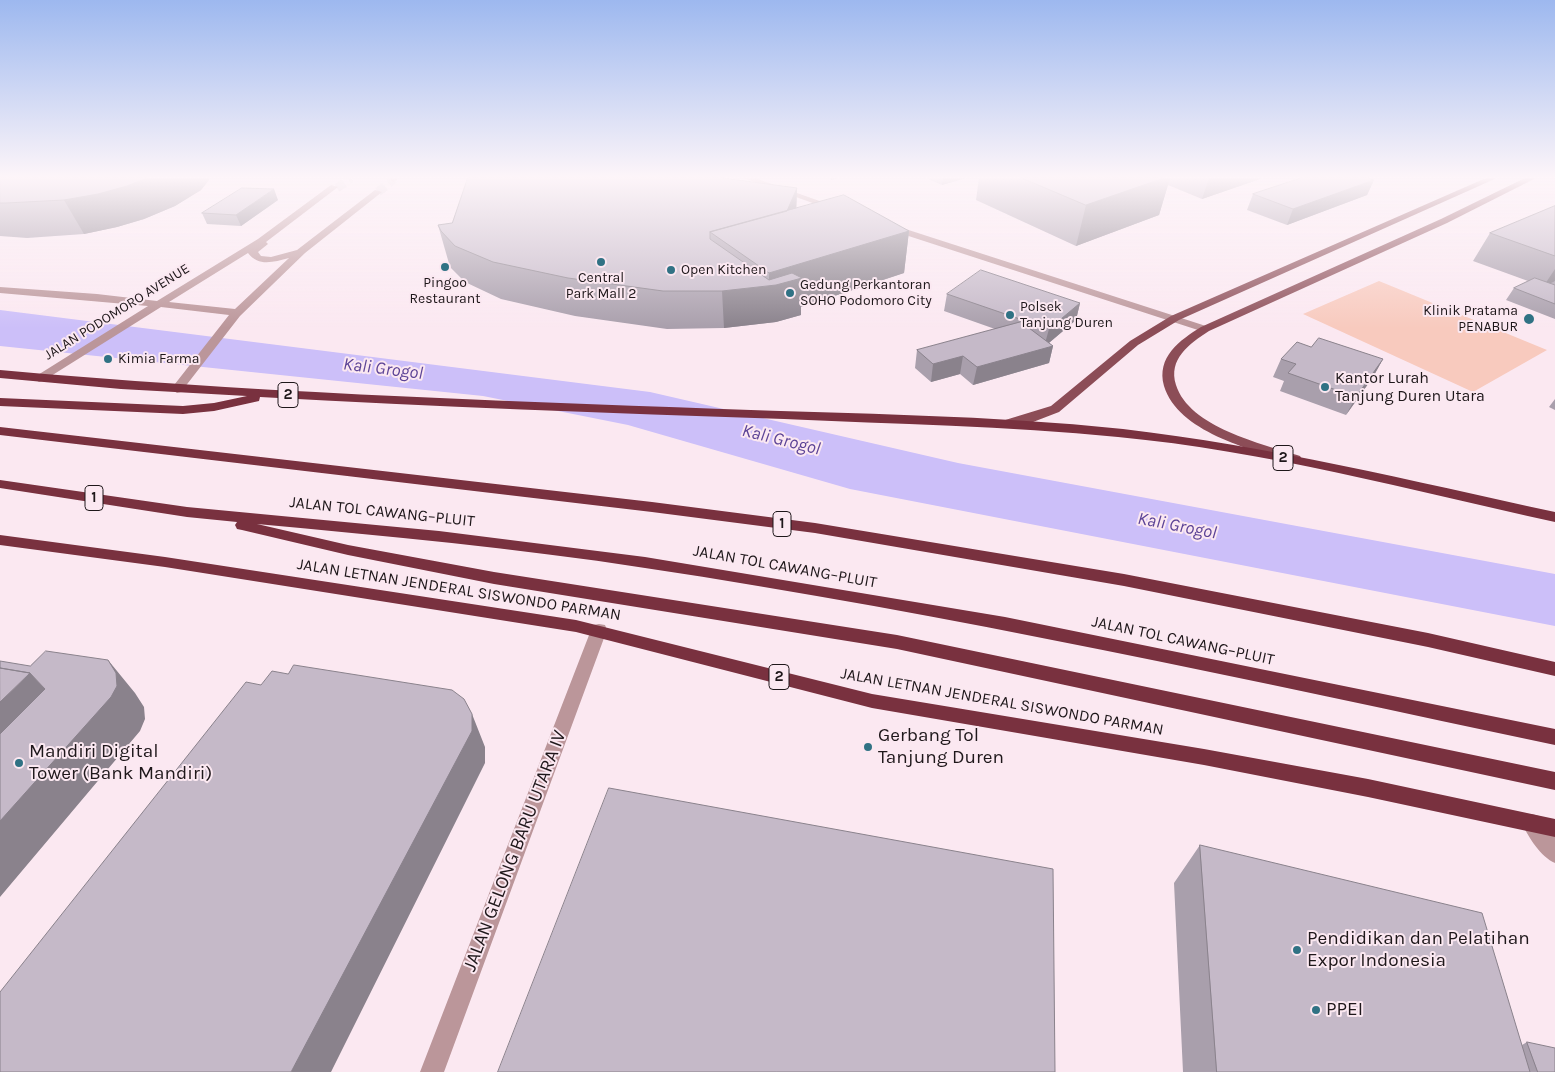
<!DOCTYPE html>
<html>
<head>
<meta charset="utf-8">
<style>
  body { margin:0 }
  canvas { display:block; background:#fbe8f1 }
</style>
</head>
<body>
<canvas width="1555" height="1072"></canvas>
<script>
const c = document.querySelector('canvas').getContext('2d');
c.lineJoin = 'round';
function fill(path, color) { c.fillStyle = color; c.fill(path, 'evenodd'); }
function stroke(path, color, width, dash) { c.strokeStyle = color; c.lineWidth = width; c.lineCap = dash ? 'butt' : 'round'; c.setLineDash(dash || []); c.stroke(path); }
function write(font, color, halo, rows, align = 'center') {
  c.font = font + ' Karla,sans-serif'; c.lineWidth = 4; c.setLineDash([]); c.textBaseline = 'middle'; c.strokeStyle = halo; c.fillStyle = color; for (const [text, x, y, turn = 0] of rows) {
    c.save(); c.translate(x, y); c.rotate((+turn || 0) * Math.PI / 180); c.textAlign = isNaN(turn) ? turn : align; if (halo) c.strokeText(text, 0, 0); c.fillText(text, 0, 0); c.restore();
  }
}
const green = new Path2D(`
  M 1379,281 L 1547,350 L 1473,392 L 1303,314 Z`);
const water = new Path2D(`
  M 0,310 L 650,392 L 958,463 L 1555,574 L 1555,626 L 850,489 L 628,425 L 483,396 L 0,346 Z`);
const streetTunnel = new Path2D(`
  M 337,188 L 351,178
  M 378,192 L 394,179`);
const street = new Path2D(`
  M 391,178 L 399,178 L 394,182 L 391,181 Z
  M 743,178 L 755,178 L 842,209 L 841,211 L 835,211 Z
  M 331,185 L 338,187 L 266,242 L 268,244 L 258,252 L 261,256 L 271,257 L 297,250 L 375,190 L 382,192 L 305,253 L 240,316 L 181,392 L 177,393 L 171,389 L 229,315 L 161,307 L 43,381 L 39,382 L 33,378 L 148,306 L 0,293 L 0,287 L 97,294 L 157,301 L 258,239 ZM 248,253 C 259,267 273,262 289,258 L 235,309 L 169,302 Z
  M 890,224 L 1209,327 L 1211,329 L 1205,332 L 1201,331 L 887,229 L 887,225 Z
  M 599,624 L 605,625 L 607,630 L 444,1072 L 420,1072 L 591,630 L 593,625 Z
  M 1532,814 L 1539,816 L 1555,837 L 1555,863 C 1541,857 1528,837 1522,823 L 1525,816 Z`);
const primary = new Path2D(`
  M 1486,178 L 1497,178 L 1179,320 L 1138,345 L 1059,412 L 1033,422 L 1007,428 L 1001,424 L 1002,421 L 1051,406 L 1130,341 L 1171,316 Z
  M 1525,178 L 1536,178 L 1447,223 L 1209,331 C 1189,344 1168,359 1176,385 C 1189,427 1262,444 1300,456 L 1302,459 L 1300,462 L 1290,462 C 1250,449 1178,432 1164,386 C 1156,357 1180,340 1201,327 L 1441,219 Z`);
const highway = new Path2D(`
  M 0,370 C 240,392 481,400 722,409 C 856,414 990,415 1123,429 C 1269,446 1412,481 1555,512 L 1555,522 C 1410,490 1266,451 1118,437 C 1007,426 895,424 784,419 C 609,413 435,407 260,397 L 259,401 L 214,411 L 183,414 L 0,406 L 0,398 L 183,406 L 214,403 L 247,396 L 121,389 L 0,378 Z
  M 0,427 L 652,502 L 815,523 L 1124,574 L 1428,633 L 1555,662 L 1555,676 L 1428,647 L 1124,586 L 815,533 L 652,512 L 0,435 Z
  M 0,480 L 187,507 L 439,531 L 645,557 L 1005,617 L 1555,729 L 1555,745 C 1253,681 951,614 645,568 C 517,548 387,536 257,524 L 348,545 L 494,572 L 897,635 L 1555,772 L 1555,790 L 897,649 L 494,584 L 348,555 L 242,530 L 237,529 L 235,525 L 237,522 L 187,517 L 0,488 Z
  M 0,535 L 165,557 L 576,620 L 872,694 L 1204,749 L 1368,779 L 1555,819 L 1555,837 L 1368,797 L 1204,765 L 872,708 L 576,632 L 165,567 L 0,545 Z`);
const wall = new Path2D(`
  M 0,178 L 209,180 L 201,190 L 175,206 L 144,219 L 117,227 L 84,234 L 27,238 L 0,236 Z
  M 926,178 L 966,178 L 942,185 Z
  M 979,178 L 1263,178 L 1202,199 L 1168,185 L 1159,215 L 1076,246 L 976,200 Z
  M 1374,180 L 1367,195 L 1287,225 L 1247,210 L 1253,194 Z
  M 797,188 L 796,208 L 909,231 L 904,273 L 801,307 L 801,315 L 776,322 L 724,328 L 667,329 L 575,316 L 501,299 L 465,282 L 450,267 L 438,225 Z
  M 278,200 L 241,226 L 207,224 L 202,213 Z
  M 1555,206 L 1555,319 L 1506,300 L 1514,288 L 1528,281 L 1473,261 L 1490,233 Z
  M 947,294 L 1080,303 L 1076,320 L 1049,343 L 1053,346 L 1049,363 L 973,385 L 960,374 L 931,382 L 915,368 L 917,350 L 995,329 L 944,311 Z
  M 1311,347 L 1383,359 L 1373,377 L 1346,415 L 1280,391 L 1284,381 L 1273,377 L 1281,359 Z
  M 1555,399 L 1555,410 L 1549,407 Z
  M 1200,845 L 1522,1045 L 1527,1042 L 1555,1072 L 1183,1072 L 1174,883 Z`);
const shadedWall = new Path2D(`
  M 147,178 L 209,178 L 209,180 L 201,190 L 175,206 L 144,219 L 117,227 L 84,234 L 64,200 Z
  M 831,178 L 840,178 L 831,180 Z
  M 943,178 L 966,178 L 942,185 Z
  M 1164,178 L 1170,178 L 1159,215 L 1076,246 L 1086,205 Z
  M 1209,178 L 1263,178 L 1202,199 Z
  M 1374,180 L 1367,195 L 1287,225 L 1293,209 Z
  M 797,188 L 796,222 L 753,262 Z
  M 274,189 L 278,200 L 241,226 L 236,215 Z
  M 909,231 L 904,273 L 801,307 L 801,315 L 776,322 L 724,328 L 722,291 L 769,286 L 769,273 Z
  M 1555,269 L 1555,281 L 1543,287 Z
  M 1080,303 L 1076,320 L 1044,347 L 1049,329 Z
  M 1053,346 L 1049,363 L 973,385 L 977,367 Z
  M 963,356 L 960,374 L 931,382 L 933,364 Z
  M 1383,359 L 1373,377 L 1346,415 L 1356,397 Z
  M 108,660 L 135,693 L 144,707 L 145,719 L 140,731 L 0,897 L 0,821 Z
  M 30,673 L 77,722 L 0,804 L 0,702 Z
  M 472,714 L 485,747 L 485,763 L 331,1072 L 291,1072 Z`);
const building = new Path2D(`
  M 0,178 L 147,178 L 127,186 L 98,194 L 64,200 L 6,203 L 0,203 Z
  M 468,178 L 723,178 L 797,188 L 787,211 L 710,232 L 710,239 L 769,280 L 792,273 L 802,278 L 776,285 L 722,291 L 663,291 L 568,278 L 493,262 L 455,246 L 441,231 L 438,225 L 452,223 Z
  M 1022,178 L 1164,178 L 1086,205 Z
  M 1301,178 L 1368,178 L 1374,180 L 1293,209 L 1253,194 Z
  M 242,188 L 274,189 L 236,215 L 202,213 Z
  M 844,195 L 909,231 L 769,273 L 710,232 Z
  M 1555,206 L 1555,256 L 1490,233 Z
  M 981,270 L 1080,303 L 1049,329 L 947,294 Z
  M 1535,278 L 1555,285 L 1555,304 L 1514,288 Z
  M 1021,322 L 1053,346 L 977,367 L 963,356 L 933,364 L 917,350 Z
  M 1319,338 L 1383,359 L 1356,397 L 1288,373 L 1296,364 L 1281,359 L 1297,342 L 1311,347 Z
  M 46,651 L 108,660 L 116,673 L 117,686 L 111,697 L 0,821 L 0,734 L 45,689 L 30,673 L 0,668 L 0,661 L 30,666 Z
  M 294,665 L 452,690 L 464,699 L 472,714 L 472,731 L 291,1072 L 0,1072 L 0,992 L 246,682 L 261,685 L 272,671 L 288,674 Z
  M 0,668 L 30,673 L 0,702 Z
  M 609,788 L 1053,869 L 1055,1072 L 498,1072 Z
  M 1200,845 L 1482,913 L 1530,1072 L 1217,1072 Z
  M 1527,1042 L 1555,1048 L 1555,1072 L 1538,1072 Z`);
const markers = [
  [601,262,5,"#307284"],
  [445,267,5,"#307284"],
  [671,270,5,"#307284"],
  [790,293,5,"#307284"],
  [1010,315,5,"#307284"],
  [1529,319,6,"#307284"],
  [108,359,5,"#307284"],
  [1325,387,5,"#307284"],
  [868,747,5,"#307284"],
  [19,763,5,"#307284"],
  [1297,950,5,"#307284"],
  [1316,1010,5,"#307284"]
];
const farPoinames = [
  ["Open Kitchen",681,270],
  ["Central",601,278,"center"],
  ["Park Mall 2",601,294,"center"],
  ["Pingoo",445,283,"center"],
  ["Restaurant",445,299,"center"],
  ["Gedung Perkantoran",800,285],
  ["SOHO Podomoro City",800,301],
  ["Polsek",1020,307],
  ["Tanjung Duren",1020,323],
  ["Klinik Pratama",1518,311,"right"],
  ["PENABUR",1518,327,"right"],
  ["Kimia Farma",118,359]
];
const farStreetnames = [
  ["JALAN PODOMORO AVENUE",117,312,-32]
];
const shields = [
  [288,395,20],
  [1283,458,20],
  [94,498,18],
  [782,524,18],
  [779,677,20]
];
const shieldNames = [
  ["2",288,395],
  ["2",1283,458],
  ["1",94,498],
  ["1",782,524],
  ["2",779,677]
];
const poiNames = [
  ["Kantor Lurah",1335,378],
  ["Tanjung Duren Utara",1335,396]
];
const streetNames = [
  ["JALAN TOL CAWANG–PLUIT",382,512,6],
  ["JALAN TOL CAWANG–PLUIT",785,567,10],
  ["JALAN LETNAN JENDERAL SISWONDO PARMAN",459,590,9],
  ["JALAN TOL CAWANG–PLUIT",1183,641,12],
  ["JALAN LETNAN JENDERAL SISWONDO PARMAN",1002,702,10]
];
const waterNames = [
  ["Kali Grogol",383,369,7],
  ["Kali Grogol",781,440,14],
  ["Kali Grogol",1177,526,11]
];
const nearPoinames = [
  ["Gerbang Tol",878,736],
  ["Tanjung Duren",878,758],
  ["Mandiri Digital",29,752],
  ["Tower (Bank Mandiri)",29,774],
  ["Pendidikan dan Pelatihan",1307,939],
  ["Expor Indonesia",1307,961],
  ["PPEI",1326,1010]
];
const nearStreetnames = [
  ["JALAN GELONG BARU UTARA IV",515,851,-69]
];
fill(green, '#f8cabe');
fill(water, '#ccbff9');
stroke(streetTunnel, '#dac9d1', 9, [9, 5]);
fill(street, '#bb969a');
fill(primary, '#8c4d57');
fill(highway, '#79313f');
fill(wall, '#a99fac');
fill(shadedWall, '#8a828c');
fill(building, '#c5b9c8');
stroke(building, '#8a828c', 1);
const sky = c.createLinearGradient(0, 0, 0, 328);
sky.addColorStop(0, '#9db8ef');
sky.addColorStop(0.54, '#fdf5f9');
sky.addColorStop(1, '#fdf5f900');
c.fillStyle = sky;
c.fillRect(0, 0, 1555, 328);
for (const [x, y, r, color] of markers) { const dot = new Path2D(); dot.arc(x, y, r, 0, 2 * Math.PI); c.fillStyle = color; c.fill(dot); stroke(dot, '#fbe8f1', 2); }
write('14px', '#1e171a', '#fbe8f1', farPoinames, 'left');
write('14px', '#1e171a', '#fbe8f1', farStreetnames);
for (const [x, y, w] of shields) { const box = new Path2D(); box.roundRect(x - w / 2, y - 12.5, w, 25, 4); c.fillStyle = '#fbe8f1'; c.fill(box); stroke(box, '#1e171a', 1); }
write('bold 15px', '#1e171a', null, shieldNames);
write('16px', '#1e171a', '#fbe8f1', poiNames, 'left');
write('16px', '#1e171a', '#fbe8f1', streetNames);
write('italic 18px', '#5c4396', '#fbe8f1', waterNames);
write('19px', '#1e171a', '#fbe8f1', nearPoinames, 'left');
write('19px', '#1e171a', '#fbe8f1', nearStreetnames);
</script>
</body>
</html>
